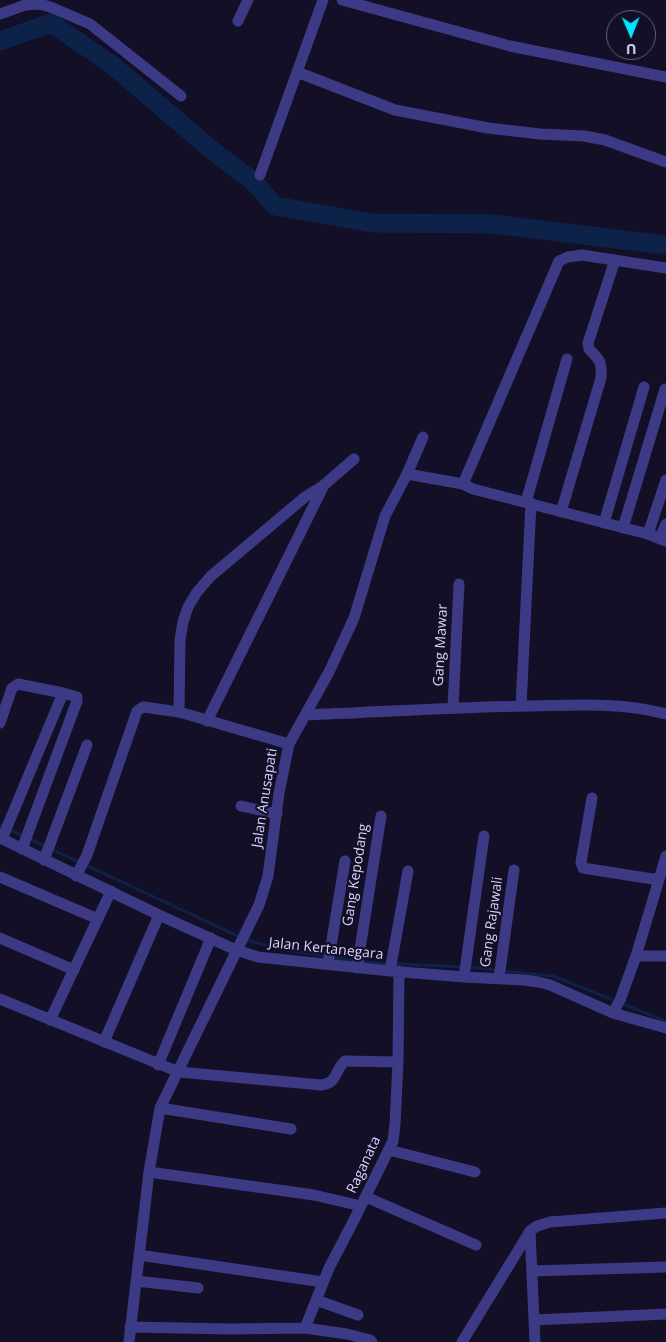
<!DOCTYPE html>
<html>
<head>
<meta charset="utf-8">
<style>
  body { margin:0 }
  #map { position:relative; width:666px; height:1342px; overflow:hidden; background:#130f26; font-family:"Open Sans",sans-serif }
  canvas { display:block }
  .north { position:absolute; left:606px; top:10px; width:50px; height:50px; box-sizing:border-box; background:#130f26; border:1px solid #625e7d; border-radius:50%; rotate:179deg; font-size:14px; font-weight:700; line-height:20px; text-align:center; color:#d9d4ff }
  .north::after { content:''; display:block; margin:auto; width:18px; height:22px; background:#00e5ff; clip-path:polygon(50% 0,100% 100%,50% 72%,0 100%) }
</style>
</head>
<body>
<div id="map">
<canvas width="666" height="1342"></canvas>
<div class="north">U</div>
</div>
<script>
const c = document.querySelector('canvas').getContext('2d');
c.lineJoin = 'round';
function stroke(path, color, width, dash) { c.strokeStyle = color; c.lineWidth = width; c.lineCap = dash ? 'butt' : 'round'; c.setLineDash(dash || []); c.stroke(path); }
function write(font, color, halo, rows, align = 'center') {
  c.font = font + ' "Open Sans",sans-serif'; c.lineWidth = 4.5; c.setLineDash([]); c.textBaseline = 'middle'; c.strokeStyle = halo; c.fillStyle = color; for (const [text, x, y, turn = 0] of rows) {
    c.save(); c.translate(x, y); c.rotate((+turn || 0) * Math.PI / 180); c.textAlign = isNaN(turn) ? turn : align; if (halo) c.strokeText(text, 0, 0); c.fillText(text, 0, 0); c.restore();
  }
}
const stream = new Path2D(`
  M 0,825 L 240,937
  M 246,940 L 281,949 L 355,961
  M 361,962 L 462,967
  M 468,967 L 497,970
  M 503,971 L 553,976 L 666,1021`);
const river = new Path2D(`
  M 0,41 L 51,23 L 111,64 L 219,156 L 253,181 L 275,206 L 372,223 L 493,224 L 666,245`);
const minor = new Path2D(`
  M 342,0 L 510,46 L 666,77
  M 0,14 L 25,5 L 40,4 L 53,8 L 90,24 L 181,96
  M 238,21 L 248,0
  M 297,72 L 395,110 L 488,128 L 540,134 L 584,136 L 605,140 L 666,162
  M 260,175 L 323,0
  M 407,474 L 463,484 L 473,489 L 648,534 L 666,541
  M 463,484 L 559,261 L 568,257 L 582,255 L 666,268
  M 526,502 L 567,359
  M 561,512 L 601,378 C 602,362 600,360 589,349 L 588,343 L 615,260
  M 604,523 L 644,387
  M 623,528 L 665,389
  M 648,534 L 666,480
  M 660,538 L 666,524
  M 521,706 L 531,503
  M 453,707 L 459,584
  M 179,712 L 180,640 L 183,622 L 188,607 L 197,592 L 211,576 L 305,497 L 323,486
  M 305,715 C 380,712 455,707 530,706 C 575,705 622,702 666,714
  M 207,721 L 324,485 L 354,459
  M 0,723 L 12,688 L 18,684 L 63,693 L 77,697 L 77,701 L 22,849
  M 592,798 L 581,862 L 583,868 L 659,880
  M 241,806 L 277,814
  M 0,838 L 159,915 L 236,950 L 258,957 L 390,971 L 464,977 L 524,980 L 538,982 L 550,985 L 613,1013 L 666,1028
  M 2,839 L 63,693
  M 44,860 L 87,745
  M 76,876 L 87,855 L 137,711 L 143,707 L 179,712 L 289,744
  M 0,877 L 98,919
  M 0,938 L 74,970
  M 636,956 L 666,956
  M 328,964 L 345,861
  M 357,968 L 381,816
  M 390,971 L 408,871
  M 464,977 L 484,836
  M 499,978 L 514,870
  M 0,999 L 179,1072 L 321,1085 C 338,1083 334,1071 345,1061 L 398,1062
  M 613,1013 L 620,1000 L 636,956 L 666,856
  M 50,1020 L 111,891
  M 104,1042 L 159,915
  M 158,1065 L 211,938
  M 160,1108 L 291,1129
  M 389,1150 L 475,1172
  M 149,1172 L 314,1195 L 361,1206
  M 366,1197 L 476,1245
  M 530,1231 L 535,1342
  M 139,1255 L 323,1282
  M 532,1271 L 666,1267
  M 136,1281 L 198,1288
  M 316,1300 L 358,1315
  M 534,1320 L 666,1314
  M 130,1327 L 231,1329 L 305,1328 L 347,1334 L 370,1340 L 372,1342
  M 305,1328 L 329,1268 L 354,1220 L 393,1141 L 395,1124 L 398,1062 L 399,971
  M 129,1342 L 149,1172 L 160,1108 L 259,905 L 268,876 L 279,793 L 289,744 L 329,672 L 354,618 L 385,516 L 407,474 L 423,437
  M 462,1342 L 530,1231 L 537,1226 L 550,1222 L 666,1213`);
const streetNames = [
  ["Gang Mawar",441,645,-87],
  ["Jalan Anusapati",265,798,-81],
  ["Gang Kepodang",356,875,-81],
  ["Gang Rajawali",492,922,-82],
  ["Jalan Kertanegara",326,949,6],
  ["Raganata",364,1165,-65]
];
stroke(stream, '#0c2248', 3);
stroke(river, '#0c2248', 19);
stroke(minor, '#3d3a85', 11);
write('14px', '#d9d4ff', '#130f26', streetNames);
</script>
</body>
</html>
